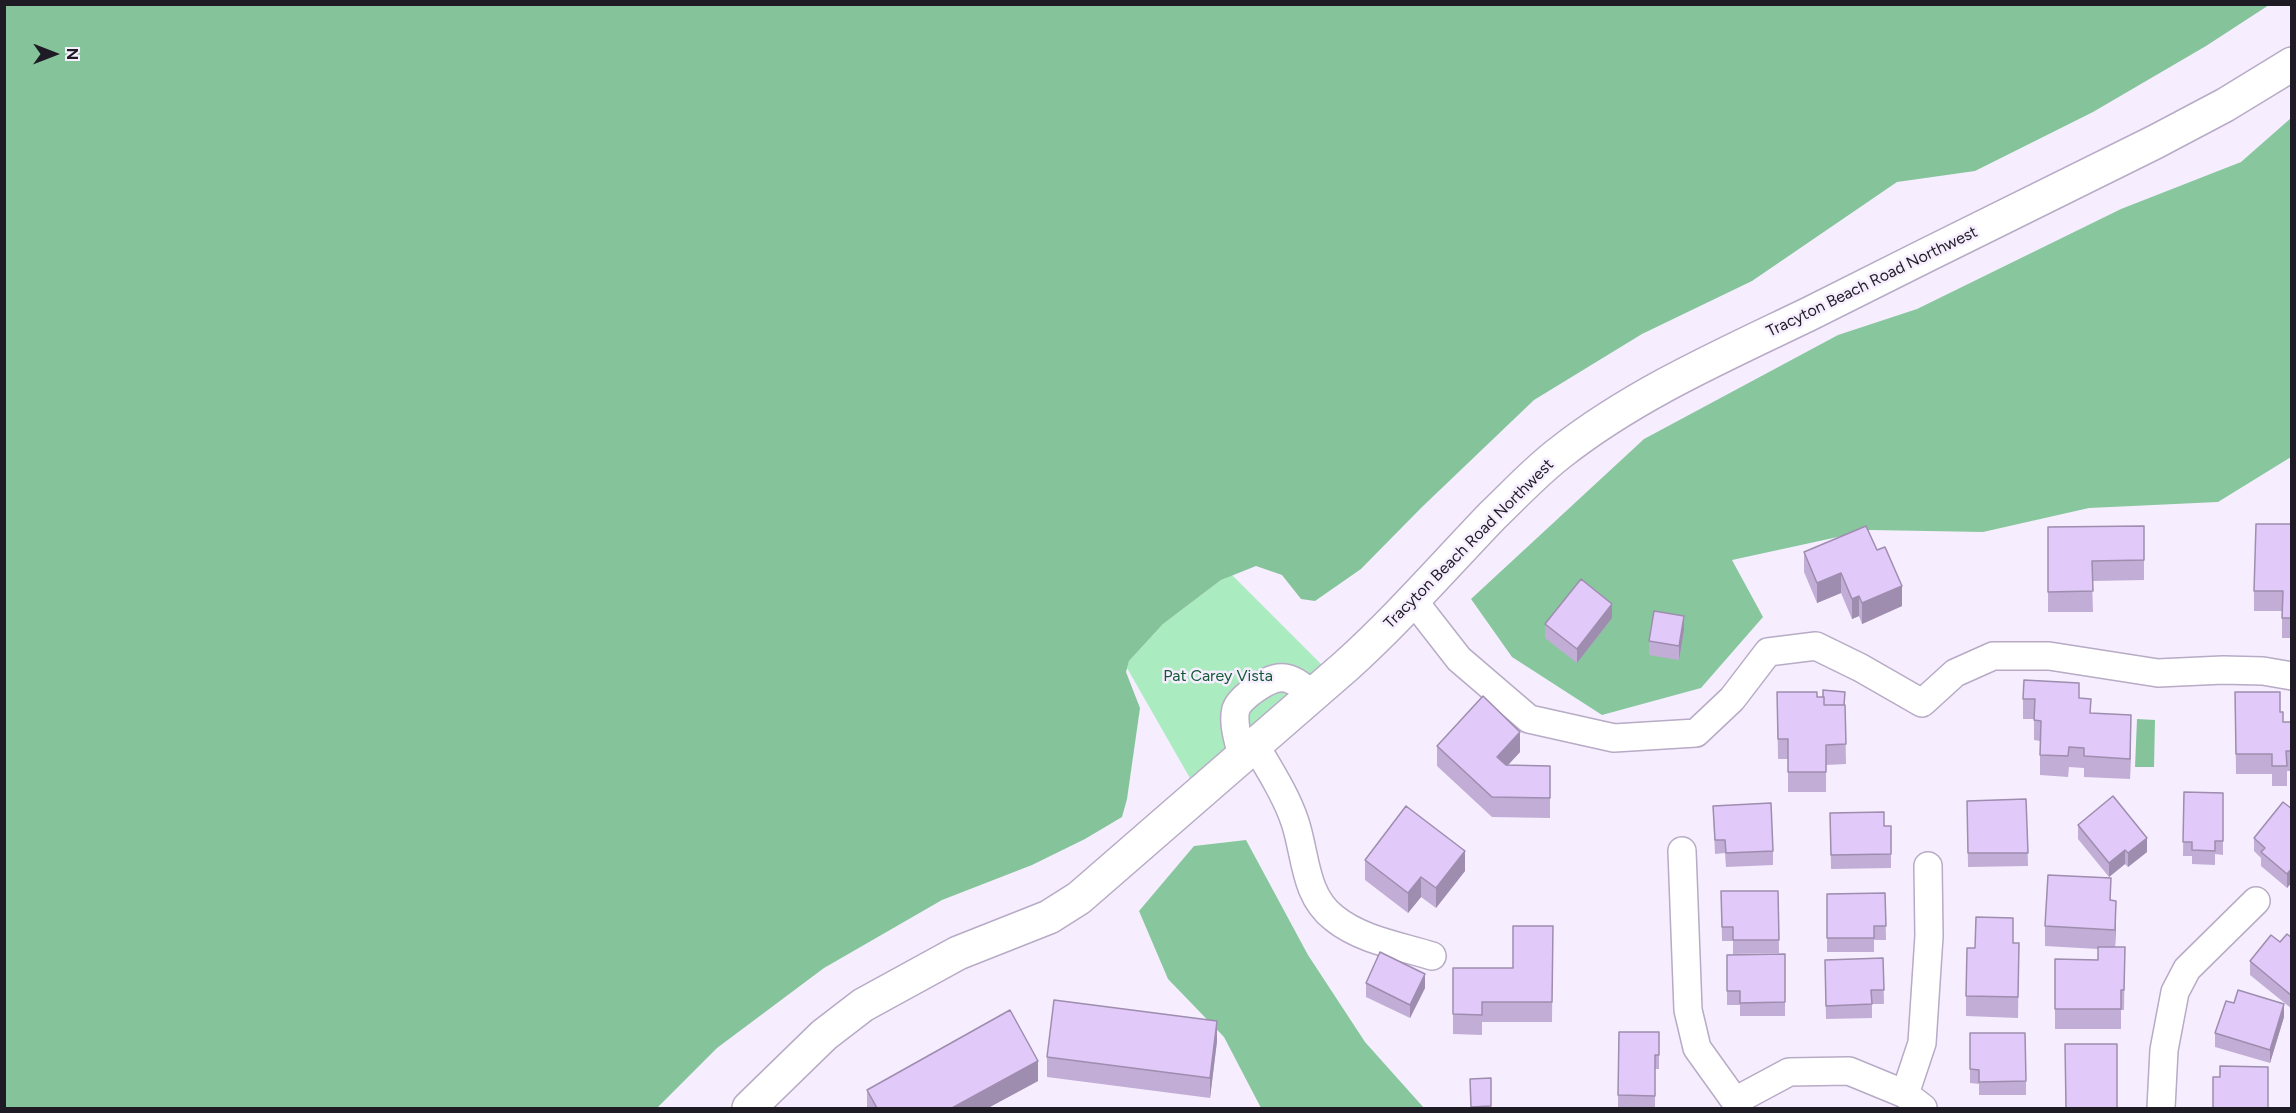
<!DOCTYPE html>
<html>
<head>
<meta charset="utf-8">
<style>
  body { margin:0 }
  #map { position:relative; width:2296px; height:1113px; overflow:hidden; background:#f6eeff; font-family:Figtree,sans-serif }
  canvas { display:block }
  .frame { position:absolute; inset:0; border:6px solid #1f1b24; pointer-events:none }
  .north { position:absolute; left:24px; top:24px; width:60px; height:60px; -webkit-text-stroke:4px #f6eeff; paint-order:stroke; rotate:90deg; font-size:16px; font-weight:700; line-height:24px; text-align:center; color:#1f1b24 }
  .north::after { content:''; display:block; margin:auto; width:21px; height:27px; background:#1f1b24; clip-path:polygon(50% 0,100% 100%,50% 72%,0 100%) }
</style>
</head>
<body>
<div id="map">
<canvas width="2296" height="1113"></canvas>
<div class="frame"></div>
<div class="north">N</div>
</div>
<script>
const c = document.querySelector('canvas').getContext('2d');
c.lineJoin = 'round';
function fill(path, color) { c.fillStyle = color; c.fill(path, 'evenodd'); }
function stroke(path, color, width, dash) { c.strokeStyle = color; c.lineWidth = width; c.lineCap = dash ? 'butt' : 'round'; c.setLineDash(dash || []); c.stroke(path); }
function write(font, color, halo, rows, align = 'center') {
  c.font = font + ' Figtree,sans-serif'; c.lineWidth = 5; c.setLineDash([]); c.textBaseline = 'middle'; c.strokeStyle = halo; c.fillStyle = color; for (const [text, x, y, turn = 0] of rows) {
    c.save(); c.translate(x, y); c.rotate((+turn || 0) * Math.PI / 180); c.textAlign = isNaN(turn) ? turn : align; if (halo) c.strokeText(text, 0, 0); c.fillText(text, 0, 0); c.restore();
  }
}
const green = new Path2D(`
  M 1232,575 L 1333,676 L 1199,794 L 1127,668 L 1129,661 L 1163,624 L 1221,580 Z`);
const forest = new Path2D(`
  M 2291,118 L 2291,457 L 2218,502 L 2089,508 L 1983,532 L 1870,530 L 1732,560 L 1763,617 L 1701,688 L 1602,715 L 1512,657 L 1471,599 L 1644,439 L 1838,335 L 1917,309 L 2121,209 L 2241,162 Z
  M 1246,840 L 1308,955 L 1365,1042 L 1424,1108 L 1261,1108 L 1224,1037 L 1168,979 L 1139,911 L 1194,846 Z`);
const water = new Path2D(`
  M 5,4 L 2269,4 L 2269,5 L 2206,46 L 2093,112 L 1975,171 L 1897,182 L 1752,281 L 1642,334 L 1534,400 L 1421,508 L 1361,569 L 1315,601 L 1301,599 L 1282,575 L 1256,566 L 1221,580 L 1163,624 L 1129,661 L 1126,672 L 1140,708 L 1127,799 L 1122,817 L 1085,839 L 1032,865 L 942,900 L 824,968 L 717,1048 L 657,1108 L 5,1108 Z
  M 2137,719 L 2155,720 L 2154,767 L 2135,767 Z`);
const minor = new Path2D(`
  M 1413,600 L 1459,659 L 1529,719 L 1614,738 L 1696,733 L 1732,699 L 1768,652 L 1816,646 L 1861,668 L 1922,703 L 1955,673 L 1993,656 L 2049,656 L 2158,673 L 2223,670 L 2263,671 L 2292,676
  M 1255,745 C 1269,769 1286,795 1295,822 C 1306,855 1304,895 1334,918 C 1361,940 1400,946 1432,956
  M 1242,756 C 1239,743 1232,723 1236,709 C 1238,703 1246,696 1251,692 C 1277,673 1288,672 1312,695
  M 1682,851 L 1688,1010 L 1697,1048 L 1735,1101 L 1789,1072 L 1849,1071 L 1905,1094 L 1923,1108
  M 1905,1094 L 1922,1043 L 1929,936 L 1928,866
  M 2161,1108 L 2164,1050 L 2175,992 L 2187,969 L 2256,901`);
const major = new Path2D(`
  M 749,1108 L 824,1035 L 863,1005 L 958,953 L 1049,917 L 1079,898 L 1346,666 C 1398,619 1444,566 1493,515 C 1515,494 1536,471 1561,452 C 1635,394 1724,355 1809,314 C 1924,256 2040,199 2155,142 L 2225,105 L 2292,64`);
const wall = new Path2D(`
  M 2292,524 L 2292,638 L 2282,638 L 2282,611 L 2254,611 L 2254,591 Z
  M 2144,526 L 2144,580 L 2092,581 L 2093,612 L 2048,612 L 2048,527 Z
  M 1804,552 L 1902,606 L 1862,624 L 1859,616 L 1852,619 L 1841,593 L 1817,603 L 1804,572 Z
  M 1612,618 L 1577,663 L 1545,638 L 1545,624 Z
  M 1684,630 L 1679,660 L 1649,655 L 1649,641 Z
  M 1777,692 L 1817,697 L 1845,705 L 1846,764 L 1826,765 L 1826,792 L 1788,792 L 1788,759 L 1778,759 Z
  M 2235,692 L 2280,712 L 2283,722 L 2292,722 L 2292,771 L 2287,771 L 2287,786 L 2272,786 L 2272,774 L 2236,774 Z
  M 2079,698 L 2091,713 L 2131,735 L 2130,779 L 2084,777 L 2084,768 L 2069,767 L 2068,777 L 2040,775 L 2040,741 L 2034,740 L 2034,719 L 2023,719 L 2023,699 Z
  M 1437,746 L 1520,752 L 1508,765 L 1550,766 L 1550,818 L 1492,817 L 1437,766 Z
  M 2184,792 L 2223,793 L 2223,855 L 2215,854 L 2215,865 L 2192,864 L 2192,856 L 2183,856 Z
  M 2026,799 L 2028,866 L 1968,867 L 1967,801 Z
  M 1713,806 L 1773,851 L 1773,865 L 1726,867 L 1725,853 L 1715,854 Z
  M 2292,809 L 2292,882 L 2287,888 L 2261,866 L 2261,858 L 2254,851 L 2254,838 Z
  M 1830,813 L 1884,826 L 1891,826 L 1891,868 L 1831,869 Z
  M 2078,825 L 2147,852 L 2128,867 L 2125,864 L 2109,877 L 2078,839 Z
  M 1365,860 L 1465,871 L 1436,908 L 1421,897 L 1408,913 L 1365,880 Z
  M 1721,891 L 1778,891 L 1779,953 L 1733,954 L 1733,941 L 1722,941 Z
  M 1885,893 L 1886,940 L 1874,940 L 1874,952 L 1827,952 L 1827,894 Z
  M 2111,900 L 2116,921 L 2115,947 L 2125,947 L 2124,1010 L 2121,1010 L 2121,1029 L 2055,1029 L 2055,959 L 2098,960 L 2098,949 L 2045,946 L 2045,926 Z
  M 1553,926 L 1552,1022 L 1482,1022 L 1482,1035 L 1453,1034 L 1453,968 L 1513,968 Z
  M 2292,938 L 2292,1009 L 2250,975 L 2250,961 Z
  M 2019,943 L 2018,1018 L 1966,1016 L 1966,996 L 1975,948 Z
  M 1785,954 L 1785,1016 L 1740,1016 L 1740,1005 L 1727,1005 L 1727,955 Z
  M 1883,958 L 1884,1004 L 1872,1004 L 1872,1018 L 1826,1019 L 1825,960 Z
  M 1366,983 L 1425,988 L 1410,1018 L 1366,997 Z
  M 2284,1017 L 2270,1063 L 2215,1047 L 2215,1033 Z
  M 1659,1032 L 1659,1069 L 1655,1069 L 1655,1108 L 1618,1108 L 1618,1095 Z
  M 1970,1033 L 2026,1081 L 2026,1095 L 1979,1095 L 1979,1084 L 1970,1083 Z
  M 1217,1041 L 1210,1098 L 1047,1077 L 1047,1057 Z
  M 1491,1078 L 1491,1108 L 1471,1108 L 1470,1079 Z
  M 1038,1081 L 988,1108 L 867,1108 L 867,1090 Z`);
const shadedWall = new Path2D(`
  M 1841,573 L 1841,593 L 1817,603 L 1817,583 Z
  M 1902,586 L 1902,606 L 1862,624 L 1862,603 Z
  M 1859,596 L 1859,616 L 1852,619 L 1852,599 Z
  M 1612,604 L 1612,618 L 1577,663 L 1577,649 Z
  M 1684,616 L 1684,630 L 1679,660 L 1679,646 Z
  M 2131,715 L 2131,735 L 2130,779 L 2130,759 Z
  M 1520,732 L 1520,752 L 1497,777 L 1497,757 Z
  M 2147,838 L 2147,852 L 2128,867 L 2128,853 Z
  M 2125,850 L 2125,864 L 2109,877 L 2109,863 Z
  M 1465,851 L 1465,871 L 1436,908 L 1436,888 Z
  M 2292,868 L 2292,882 L 2287,888 L 2287,874 Z
  M 1421,877 L 1421,897 L 1408,913 L 1408,893 Z
  M 2116,901 L 2116,921 L 2115,950 L 2115,930 Z
  M 1425,974 L 1425,988 L 1410,1018 L 1410,1005 Z
  M 2284,1004 L 2284,1017 L 2270,1063 L 2270,1050 Z
  M 1217,1021 L 1217,1041 L 1210,1098 L 1210,1078 Z
  M 1038,1061 L 1038,1081 L 988,1108 L 952,1108 Z`);
const building = new Path2D(`
  M 2256,524 L 2292,524 L 2292,618 L 2282,618 L 2283,591 L 2254,591 Z
  M 1866,526 L 1877,550 L 1885,547 L 1902,586 L 1862,603 L 1859,596 L 1852,599 L 1841,573 L 1817,583 L 1804,552 Z
  M 2144,526 L 2144,560 L 2092,561 L 2093,591 L 2048,592 L 2048,527 Z
  M 1581,579 L 1612,604 L 1577,649 L 1545,624 Z
  M 1654,611 L 1684,616 L 1679,646 L 1649,641 Z
  M 2024,680 L 2079,683 L 2079,698 L 2091,699 L 2090,713 L 2131,715 L 2130,759 L 2084,756 L 2084,748 L 2069,747 L 2068,756 L 2040,755 L 2041,721 L 2034,720 L 2035,699 L 2023,699 Z
  M 1823,690 L 1845,692 L 1844,705 L 1824,705 L 1824,697 L 1823,697 Z
  M 1777,692 L 1817,692 L 1817,697 L 1824,697 L 1824,705 L 1845,705 L 1846,744 L 1826,745 L 1826,772 L 1788,772 L 1788,739 L 1778,739 Z
  M 2235,692 L 2280,692 L 2280,712 L 2283,712 L 2283,722 L 2292,722 L 2292,751 L 2286,751 L 2287,766 L 2272,766 L 2272,754 L 2236,754 Z
  M 1483,696 L 1520,732 L 1497,757 L 1506,765 L 1550,766 L 1550,798 L 1492,797 L 1437,746 Z
  M 2184,792 L 2223,793 L 2223,841 L 2215,841 L 2215,851 L 2192,850 L 2192,842 L 2183,842 Z
  M 2113,796 L 2147,838 L 2128,853 L 2125,850 L 2109,863 L 2078,825 Z
  M 2026,799 L 2028,853 L 1968,853 L 1967,801 Z
  M 2283,802 L 2292,809 L 2292,868 L 2287,874 L 2261,852 L 2265,848 L 2254,838 Z
  M 1771,803 L 1773,851 L 1726,853 L 1725,840 L 1715,840 L 1713,806 Z
  M 1406,806 L 1465,851 L 1436,888 L 1421,877 L 1408,893 L 1365,860 Z
  M 1884,812 L 1884,826 L 1891,826 L 1891,854 L 1831,855 L 1830,813 Z
  M 2048,875 L 2111,878 L 2110,900 L 2116,901 L 2115,930 L 2045,926 Z
  M 1721,891 L 1778,891 L 1779,940 L 1733,940 L 1733,927 L 1722,927 Z
  M 1885,893 L 1886,926 L 1874,926 L 1874,938 L 1827,938 L 1827,894 Z
  M 1976,917 L 2013,918 L 2013,943 L 2019,943 L 2018,997 L 1966,996 L 1967,948 L 1975,948 Z
  M 1513,926 L 1553,926 L 1552,1002 L 1482,1002 L 1482,1015 L 1453,1014 L 1453,968 L 1513,968 Z
  M 2287,934 L 2292,938 L 2292,996 L 2250,961 L 2271,935 L 2280,942 Z
  M 2098,947 L 2125,947 L 2124,990 L 2121,990 L 2121,1009 L 2055,1009 L 2055,959 L 2098,960 Z
  M 1380,952 L 1425,974 L 1410,1005 L 1366,983 Z
  M 1785,954 L 1785,1002 L 1740,1003 L 1740,991 L 1727,991 L 1727,955 Z
  M 1883,958 L 1884,990 L 1871,990 L 1872,1004 L 1826,1006 L 1825,960 Z
  M 2238,990 L 2284,1004 L 2270,1050 L 2215,1033 L 2226,1001 L 2234,1003 Z
  M 1054,1000 L 1217,1021 L 1210,1078 L 1047,1057 Z
  M 1010,1010 L 1038,1061 L 952,1108 L 877,1108 L 867,1090 Z
  M 1619,1032 L 1659,1032 L 1659,1055 L 1655,1055 L 1655,1096 L 1618,1095 Z
  M 1970,1033 L 2025,1033 L 2026,1081 L 1979,1082 L 1979,1070 L 1970,1069 Z
  M 2065,1044 L 2117,1044 L 2117,1108 L 2066,1108 Z
  M 2220,1066 L 2268,1067 L 2268,1108 L 2213,1108 L 2213,1077 L 2220,1077 Z
  M 1491,1078 L 1491,1106 L 1471,1107 L 1470,1079 Z`);
const streetNames = [
  ["Tracyton Beach Road Northwest",1872,282,-26],
  ["Tracyton Beach Road Northwest",1469,544,-45]
];
const parkNames = [
  ["Pat Carey Vista",1218,676]
];
fill(green, '#abebc0');
fill(forest, '#88c79e');
fill(water, '#85c49a');
stroke(minor, '#b7abc5', 30);
stroke(major, '#b7abc5', 36);
stroke(minor, '#fff', 27);
stroke(major, '#fff', 33);
fill(wall, '#c2add6');
fill(shadedWall, '#9e8dae');
fill(building, '#e1c9f9');
stroke(building, '#9e8dae', 1.5);
write('16px', '#1f1b24', '#f6eeff', streetNames);
write('16px', '#115a34', '#f6eeff', parkNames);
</script>
</body>
</html>
